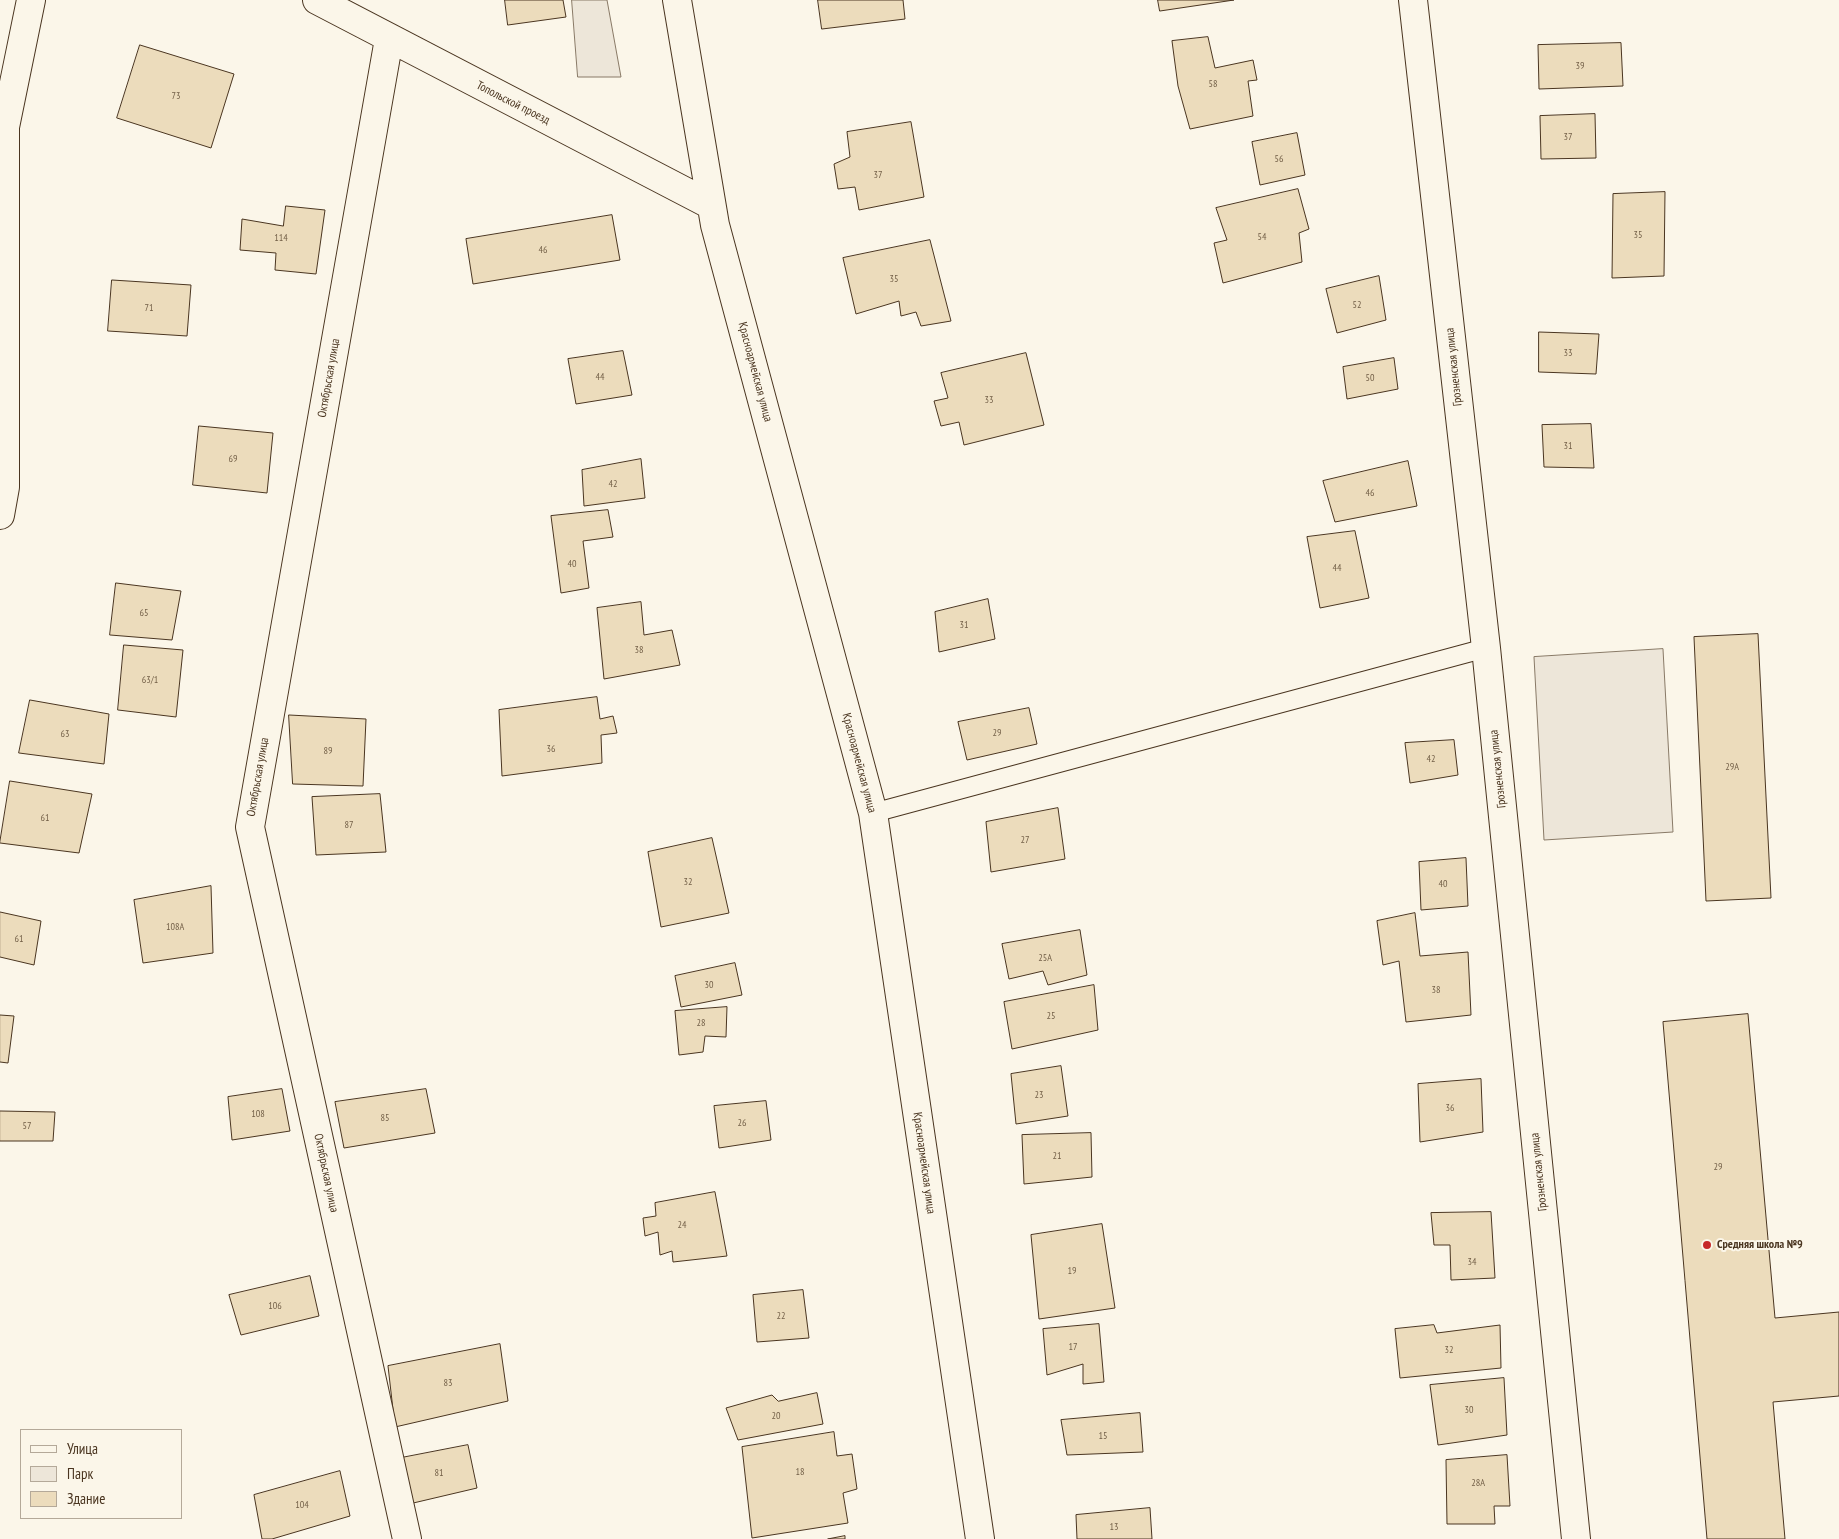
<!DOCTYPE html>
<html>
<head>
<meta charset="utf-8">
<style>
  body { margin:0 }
  #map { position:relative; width:1839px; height:1539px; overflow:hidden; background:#fbf6e9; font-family:"PT Sans Narrow",sans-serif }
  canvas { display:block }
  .legend { position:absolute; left:20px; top:1429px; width:162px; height:90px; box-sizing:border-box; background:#fbf6e9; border:1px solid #b4a999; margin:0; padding:6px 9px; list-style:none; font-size:15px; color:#4a3520 }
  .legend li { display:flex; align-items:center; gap:10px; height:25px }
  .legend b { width:25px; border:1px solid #b4a999 }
</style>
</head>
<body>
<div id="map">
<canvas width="1839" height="1539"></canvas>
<ul class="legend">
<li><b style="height:6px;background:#fbf6e9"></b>Улица</li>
<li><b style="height:14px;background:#ede6d9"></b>Парк</li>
<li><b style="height:14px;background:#ecdcbc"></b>Здание</li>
</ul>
</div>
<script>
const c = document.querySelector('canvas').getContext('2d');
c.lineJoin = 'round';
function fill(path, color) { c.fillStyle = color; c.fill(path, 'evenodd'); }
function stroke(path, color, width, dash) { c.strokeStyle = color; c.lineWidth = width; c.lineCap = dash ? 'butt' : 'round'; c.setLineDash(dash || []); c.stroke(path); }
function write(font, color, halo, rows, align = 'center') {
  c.font = font + ' "PT Sans Narrow",sans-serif'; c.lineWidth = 4; c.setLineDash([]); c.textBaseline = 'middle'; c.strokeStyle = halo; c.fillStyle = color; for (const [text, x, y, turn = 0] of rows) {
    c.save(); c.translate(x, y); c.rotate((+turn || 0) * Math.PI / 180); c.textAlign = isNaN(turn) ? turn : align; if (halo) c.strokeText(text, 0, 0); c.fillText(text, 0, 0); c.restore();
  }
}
const green = new Path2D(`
  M 572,0 L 607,0 L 621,77 L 578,77 Z
  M 1663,649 L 1673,832 L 1544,840 L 1534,657 Z`);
const building = new Path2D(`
  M 505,0 L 563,0 L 566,17 L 508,25 Z
  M 818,0 L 903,0 L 905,19 L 822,29 Z
  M 1158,0 L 1234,0 L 1160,11 Z
  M 1208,37 L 1215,68 L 1253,60 L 1257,80 L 1248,81 L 1253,116 L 1190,129 L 1178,86 L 1172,41 Z
  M 1621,43 L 1623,86 L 1539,89 L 1538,45 Z
  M 140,45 L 234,74 L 211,148 L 117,118 Z
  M 1595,114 L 1596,158 L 1541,159 L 1540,116 Z
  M 911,122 L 924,197 L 859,210 L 855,187 L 838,189 L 834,164 L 850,157 L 847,132 Z
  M 1297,133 L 1305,175 L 1260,185 L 1252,142 Z
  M 1298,189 L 1309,229 L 1299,233 L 1302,262 L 1223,283 L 1214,243 L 1227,240 L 1216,208 Z
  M 1665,192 L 1664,276 L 1612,278 L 1613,194 Z
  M 286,206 L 325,210 L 316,274 L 275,270 L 276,253 L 240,250 L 242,219 L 283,226 Z
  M 612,215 L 620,260 L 473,284 L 466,239 Z
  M 930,240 L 951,321 L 921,326 L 916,312 L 901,316 L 899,301 L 856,314 L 843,258 Z
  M 1379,276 L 1386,320 L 1337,333 L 1326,289 Z
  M 112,280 L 191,285 L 187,336 L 108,331 Z
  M 1539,332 L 1599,334 L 1596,374 L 1539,372 Z
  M 623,351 L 632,395 L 576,404 L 568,359 Z
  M 1026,353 L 1044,425 L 964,445 L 959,422 L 941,426 L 934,401 L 948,398 L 941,373 Z
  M 1394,358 L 1398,389 L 1347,399 L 1343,367 Z
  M 1591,424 L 1594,468 L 1544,467 L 1542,425 Z
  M 199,426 L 273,433 L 267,493 L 193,485 Z
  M 641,459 L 645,498 L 584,506 L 582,470 Z
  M 1408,461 L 1417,506 L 1335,522 L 1323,481 Z
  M 608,510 L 613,537 L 583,541 L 589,588 L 561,593 L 551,516 Z
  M 1355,531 L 1369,598 L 1320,608 L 1307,537 Z
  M 116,583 L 181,591 L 172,640 L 110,635 Z
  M 988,599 L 995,639 L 939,652 L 935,612 Z
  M 641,602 L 644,635 L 672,630 L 680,665 L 604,679 L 597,608 Z
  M 1758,634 L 1771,898 L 1706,901 L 1694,637 Z
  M 124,645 L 183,650 L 176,717 L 118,710 Z
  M 597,697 L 600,719 L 613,716 L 617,733 L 601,735 L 602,763 L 502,776 L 499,710 Z
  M 30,700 L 109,714 L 104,764 L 19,753 Z
  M 1029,708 L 1037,744 L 967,760 L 958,722 Z
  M 289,715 L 366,719 L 363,786 L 293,784 Z
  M 1454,740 L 1458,775 L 1410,783 L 1405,743 Z
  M 10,781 L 92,794 L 79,853 L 0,843 Z
  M 380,794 L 386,852 L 316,855 L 312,797 Z
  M 1058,808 L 1065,859 L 991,872 L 986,822 Z
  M 712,838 L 729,913 L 661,927 L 648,852 Z
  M 1466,858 L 1468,906 L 1421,910 L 1419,862 Z
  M 211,886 L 213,953 L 143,963 L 134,900 Z
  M 0,912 L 41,921 L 34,965 L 0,957 Z
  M 1415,913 L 1420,956 L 1468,952 L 1471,1015 L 1406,1022 L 1399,961 L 1383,965 L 1377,921 Z
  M 1080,930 L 1087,975 L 1048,985 L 1043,971 L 1009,979 L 1002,944 Z
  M 735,963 L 742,995 L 681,1007 L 675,976 Z
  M 1094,985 L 1098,1030 L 1012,1049 L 1004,1002 Z
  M 727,1007 L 726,1037 L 705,1036 L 703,1052 L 679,1055 L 675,1011 Z
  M 1748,1014 L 1775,1318 L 1839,1312 L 1839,1396 L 1773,1402 L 1785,1539 L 1707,1539 L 1663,1022 Z
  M 0,1015 L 14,1016 L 8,1063 L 0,1062 Z
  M 1061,1066 L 1068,1116 L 1016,1124 L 1011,1074 Z
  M 1481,1079 L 1483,1132 L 1420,1142 L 1418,1084 Z
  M 282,1089 L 290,1131 L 232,1140 L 228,1097 Z
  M 426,1089 L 435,1133 L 344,1148 L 335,1102 Z
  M 766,1101 L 771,1140 L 719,1148 L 714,1106 Z
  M 0,1111 L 55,1112 L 53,1141 L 0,1141 Z
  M 1091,1133 L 1092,1177 L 1024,1184 L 1022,1135 Z
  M 715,1192 L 727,1256 L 673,1262 L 672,1251 L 660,1255 L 658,1232 L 645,1236 L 643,1218 L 656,1216 L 655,1203 Z
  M 1491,1212 L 1495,1278 L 1451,1280 L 1450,1245 L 1434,1245 L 1431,1213 Z
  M 1102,1224 L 1115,1308 L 1039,1319 L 1031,1235 Z
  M 310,1276 L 319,1316 L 241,1335 L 229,1295 Z
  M 803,1290 L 809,1338 L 757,1342 L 753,1295 Z
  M 1099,1324 L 1104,1382 L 1083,1384 L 1083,1364 L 1047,1375 L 1043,1329 Z
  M 1434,1325 L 1437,1333 L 1500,1325 L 1501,1368 L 1400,1378 L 1395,1329 Z
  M 500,1344 L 508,1401 L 395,1427 L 388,1366 Z
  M 1504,1378 L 1507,1435 L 1438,1445 L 1430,1385 Z
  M 817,1393 L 823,1424 L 738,1440 L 726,1408 L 772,1395 L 778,1401 Z
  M 1140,1413 L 1143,1452 L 1067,1455 L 1061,1420 Z
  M 834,1432 L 837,1456 L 852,1454 L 857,1489 L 843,1493 L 848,1523 L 752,1538 L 742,1447 Z
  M 468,1445 L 477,1488 L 409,1504 L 401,1458 Z
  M 1507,1455 L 1510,1506 L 1494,1506 L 1495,1524 L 1447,1524 L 1446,1460 Z
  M 340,1471 L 350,1516 L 272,1539 L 262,1539 L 254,1495 Z
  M 1150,1508 L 1152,1539 L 1077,1539 L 1076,1515 Z
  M 845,1536 L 845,1539 L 828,1539 Z`);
const lane = new Path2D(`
  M 873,813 L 1486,648`);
const street = new Path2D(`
  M 317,0 L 711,205
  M 677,0 L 715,225 L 873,813 L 980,1539
  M 389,39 L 250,827 L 407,1539
  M 0,515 L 5,487 L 5,127 L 31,0`);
const primary = new Path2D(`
  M 1413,0 L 1486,648 L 1576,1539`);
const markers = [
  [1707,1245,5,"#c62828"]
];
const numberNames = [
  ["39",1580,66],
  ["58",1213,84],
  ["73",176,96],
  ["37",1568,137],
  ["56",1279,159],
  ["37",878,175],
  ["35",1638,235],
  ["54",1262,237],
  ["114",281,238],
  ["46",543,250],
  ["35",894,279],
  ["52",1357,305],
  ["71",149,308],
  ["33",1568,353],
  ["44",600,377],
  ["50",1370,378],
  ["33",989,400],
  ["31",1568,446],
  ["69",233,459],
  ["42",613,484],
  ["46",1370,493],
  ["40",572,564],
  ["44",1337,568],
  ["65",144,613],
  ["31",964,625],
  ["38",639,650],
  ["63/1",150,680],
  ["29",997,733],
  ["63",65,734],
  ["36",551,749],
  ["89",328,751],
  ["42",1431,759],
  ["29А",1732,767],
  ["61",45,818],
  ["87",349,825],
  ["27",1025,840],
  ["32",688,882],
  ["40",1443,884],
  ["108А",175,927],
  ["61",19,939],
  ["25А",1045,958],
  ["30",709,985],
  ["38",1436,990],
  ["25",1051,1016],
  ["28",701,1023],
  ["23",1039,1095],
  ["36",1450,1108],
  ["108",258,1114],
  ["85",385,1118],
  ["26",742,1123],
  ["57",27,1126],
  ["21",1057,1156],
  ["29",1718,1167],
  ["24",682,1225],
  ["34",1472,1262],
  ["19",1072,1271],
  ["106",275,1306],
  ["22",781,1316],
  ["17",1073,1347],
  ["32",1449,1350],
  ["83",448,1383],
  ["30",1469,1410],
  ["20",776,1416],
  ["15",1103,1436],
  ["18",800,1472],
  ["81",439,1473],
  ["28А",1478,1483],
  ["104",302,1505],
  ["13",1114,1527]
];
const streetNames = [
  ["Топольской проезд",513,103,27],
  ["Грозненская улица",1454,367,-96],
  ["Красноармейская улица",755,372,75],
  ["Октябрьская улица",329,378,-80],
  ["Красноармейская улица",859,763,75],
  ["Грозненская улица",1498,769,-96],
  ["Октябрьская улица",258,777,-80],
  ["Красноармейская улица",924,1163,82],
  ["Грозненская улица",1539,1172,-96],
  ["Октябрьская улица",326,1173,78]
];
const poiNames = [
  ["Средняя школа №9",1717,1245]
];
fill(green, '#ede6d9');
stroke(green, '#887966', 1);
fill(building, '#ecdcbc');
stroke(building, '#4a3520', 1);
stroke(lane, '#4a3520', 20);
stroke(street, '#4a3520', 30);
stroke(primary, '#4a3520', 30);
stroke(lane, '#fbf6e9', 18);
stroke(street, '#fbf6e9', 28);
stroke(primary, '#fbf6e9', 28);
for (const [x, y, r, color] of markers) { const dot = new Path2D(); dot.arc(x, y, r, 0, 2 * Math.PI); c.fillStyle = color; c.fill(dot); stroke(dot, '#fbf6e9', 2); }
write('10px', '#725f47', null, numberNames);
write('12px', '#4a3520', '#fbf6e9', streetNames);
write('bold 12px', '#4a3520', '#fbf6e9', poiNames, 'left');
</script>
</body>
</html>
